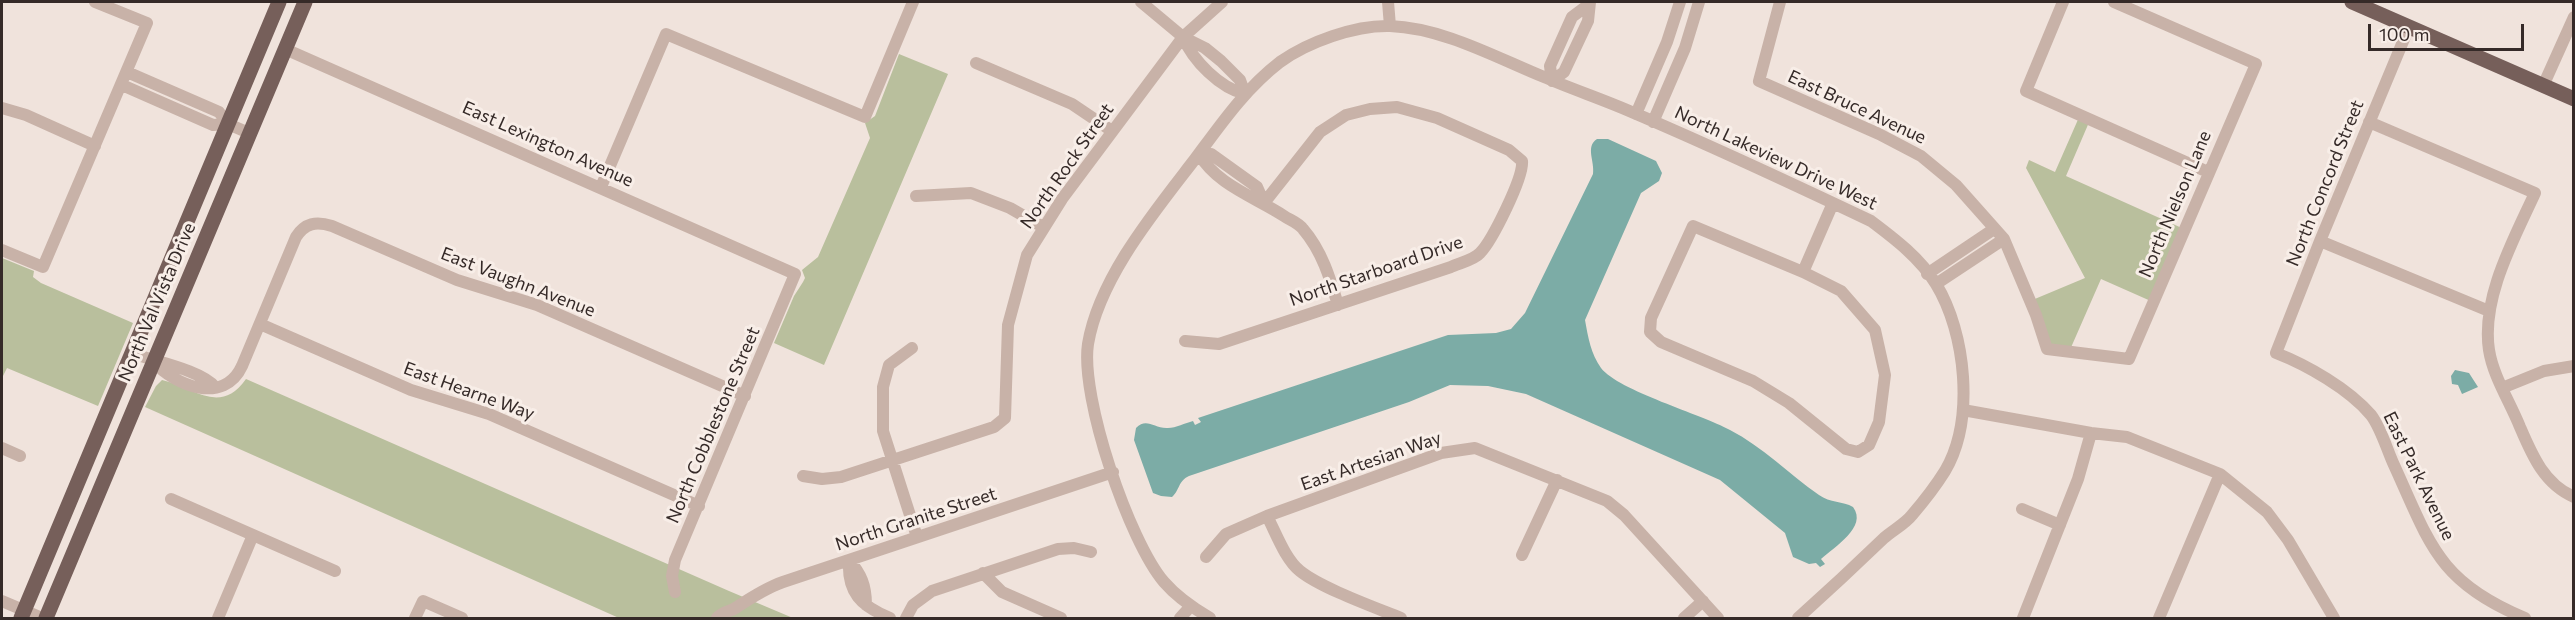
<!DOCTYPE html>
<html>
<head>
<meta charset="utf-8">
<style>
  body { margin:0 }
  #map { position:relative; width:2575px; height:620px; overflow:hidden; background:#f0e3dc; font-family:Commissioner,sans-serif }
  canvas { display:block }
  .frame { position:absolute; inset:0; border:3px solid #352a28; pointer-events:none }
  .scale { position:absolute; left:2368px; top:24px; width:156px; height:27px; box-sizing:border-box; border:3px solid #352a28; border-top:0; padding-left:8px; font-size:18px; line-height:21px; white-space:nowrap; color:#352a28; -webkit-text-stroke:4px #f8eee8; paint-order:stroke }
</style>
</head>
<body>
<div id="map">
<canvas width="2575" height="620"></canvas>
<div class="frame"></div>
<div class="scale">100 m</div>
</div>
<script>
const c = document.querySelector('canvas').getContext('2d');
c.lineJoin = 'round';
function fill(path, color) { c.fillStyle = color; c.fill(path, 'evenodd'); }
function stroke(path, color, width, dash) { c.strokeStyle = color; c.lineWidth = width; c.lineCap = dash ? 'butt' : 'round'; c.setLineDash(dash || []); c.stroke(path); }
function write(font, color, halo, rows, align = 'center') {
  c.font = font + ' Commissioner,sans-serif'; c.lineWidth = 6; c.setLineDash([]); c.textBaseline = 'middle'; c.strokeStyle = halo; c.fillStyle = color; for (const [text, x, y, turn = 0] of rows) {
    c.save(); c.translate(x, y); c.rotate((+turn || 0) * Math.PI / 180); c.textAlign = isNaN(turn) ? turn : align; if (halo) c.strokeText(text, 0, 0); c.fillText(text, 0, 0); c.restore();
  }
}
const green = new Path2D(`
  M 899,54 L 948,74 L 824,365 L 774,343 L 794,296 L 803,282 L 805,278 L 802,270 L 818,257 L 870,138 L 865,123 L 875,116 Z
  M 2080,115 L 2090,120 L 2066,176 L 2184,229 L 2153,302 L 2101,279 L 2069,352 L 2047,349 L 2030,301 L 2085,278 L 2026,168 L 2029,160 L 2055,172 Z
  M 2,258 L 34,271 L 33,277 L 41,283 L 133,323 L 98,406 L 7,368 L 2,378 Z
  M 246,379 L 729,591 L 793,618 L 619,618 L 145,407 L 156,386 L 162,380 C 193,387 220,416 246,379 Z`);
const water = new Path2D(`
  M 1597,139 L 1608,139 L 1656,161 L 1662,173 L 1659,181 L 1641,193 L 1585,320 C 1588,337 1591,354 1601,368 C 1619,391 1701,414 1730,430 C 1763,447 1789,474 1819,495 C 1830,503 1843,501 1853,507 C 1868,527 1834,547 1821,559 L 1825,564 L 1820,567 L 1816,563 L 1809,564 L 1793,557 L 1785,533 L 1720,480 L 1526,394 L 1488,386 L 1450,385 L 1409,402 L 1189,476 C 1178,481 1180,490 1172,497 L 1161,496 L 1153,493 L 1134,440 L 1136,428 C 1147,417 1154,429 1168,428 C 1176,428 1185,423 1193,421 L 1195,425 L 1201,422 L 1198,418 L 1448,335 L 1496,333 L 1511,329 L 1525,313 L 1593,174 C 1595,161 1585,147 1597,139 Z
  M 2455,370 L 2469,373 L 2478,387 L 2462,394 L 2458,385 L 2452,384 L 2451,376 Z`);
const minor = new Path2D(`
  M 1141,2 L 1183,37 L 1205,48 L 1221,61 L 1240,80 L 1245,94 C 1220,88 1193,61 1183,37
  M 1388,2 L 1390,26
  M 1780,2 L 1759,81 L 1879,134 L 1921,156 L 1956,185 L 2004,239 L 2036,315 L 2047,349 L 2129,359 L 2256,64 L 2114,2
  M 2063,2 L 2026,91 L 2208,172
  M 1588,5 L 1572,17 L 1550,66 L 1552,81 L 1564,72 L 1588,21 L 1590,2
  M 2409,27 L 2320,241 L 2276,353 C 2307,365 2349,389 2371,415 C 2381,428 2387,450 2394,465 C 2430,544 2438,582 2525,618
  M 285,49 L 795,274 L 675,560 L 672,576 L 675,592
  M 976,63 L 1072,104 L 1112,131
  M 127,72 L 219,112 L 228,124 L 249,133
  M 122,85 L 213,125 L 228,124
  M 2543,86 L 2574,17
  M 2,108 L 26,115 L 95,146
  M 1636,114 L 1667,42 L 1680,2
  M 1653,122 L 1685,48 L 1699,2
  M 2369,122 L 2535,193 C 2514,239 2481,298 2489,350 C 2493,376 2510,402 2520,427 C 2532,455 2544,484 2574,497
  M 1199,154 C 1217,185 1255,197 1284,216 C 1290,220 1299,223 1303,229 C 1322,251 1330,278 1338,305
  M 1199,154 L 1211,154 L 1257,187 L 1264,203
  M 601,187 L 666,34 L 865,117 L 913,2
  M 916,196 L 971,193 L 1010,208 L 1043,227
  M 1693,226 L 1803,272 L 1841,291 L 1875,330 L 1885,375 L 1879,422 L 1869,445 L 1858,452 L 1846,449 L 1789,403 L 1753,381 L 1661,342 L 1650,332 L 1651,318 Z
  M 2320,241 L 2489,311
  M 2,250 L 43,267 L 147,23 L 95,2
  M 1803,272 L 1833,203
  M 1927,274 L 1994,229
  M 1936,284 L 2004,239
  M 260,324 L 411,390 L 489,414 L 699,506
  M 1185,341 L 1219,344 L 1451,267 C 1459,263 1474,260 1480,253 C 1492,241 1524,177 1522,161 L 1509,150 L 1437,118 L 1397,107 L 1370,109 L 1346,115 L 1320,132 L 1264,203
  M 912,348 L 889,365 L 883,387 L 883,431 L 917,537
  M 132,353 C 153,361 201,370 215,387
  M 153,361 C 175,386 224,405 242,366 L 296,237 C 305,223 316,221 332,226 L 457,280 L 537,305 L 745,396
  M 2502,388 L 2544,371 L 2574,366
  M 1963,410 L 2091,433 L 2127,437 L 2220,474 L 2267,512 L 2288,540 L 2334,618
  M 2,448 L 20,456
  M 803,476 L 822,479 L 841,477 L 994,427 L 1005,418 L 1008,325 L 1027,255 L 1062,199 L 1183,37 L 1222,2
  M 171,499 L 335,571
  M 2022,509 L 2060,525
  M 1267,516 C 1276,533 1285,559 1300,571 C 1321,588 1374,607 1401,618
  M 1522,555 L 1557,480
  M 1206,557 L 1226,534 L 1267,516 L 1441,453 L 1475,448 L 1607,501 L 1624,515 L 1718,618
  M 849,560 C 847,593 861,606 890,618
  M 849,560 C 861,574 866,585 866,605
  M 983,573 L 1002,592 L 1061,618
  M 2,601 L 42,618
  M 218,618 L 253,535
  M 415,618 L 423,601 L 462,618
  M 717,618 C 723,611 730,612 737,607 C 752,597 766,588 783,582 L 1113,472
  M 906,618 L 913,605 L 932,591 L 1058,549 L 1074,548 L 1091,552
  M 1180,618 L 1190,607
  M 1210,618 C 1193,608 1177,597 1164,582 C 1129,541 1080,397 1088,344 C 1099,278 1155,211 1195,159 C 1221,124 1245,89 1280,62 C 1308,42 1355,25 1390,26 C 1443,28 1495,57 1544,77 C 1574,90 1605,100 1634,113 C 1714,147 1793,184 1871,221 C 1895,239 1920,258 1936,284 C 1966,333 1975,420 1945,471 C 1935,487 1924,501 1912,515 C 1905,524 1893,530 1884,538 C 1856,565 1827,592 1798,618
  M 1684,618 L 1703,601
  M 2023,618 L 2078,479 L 2091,433
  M 2159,618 L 2220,474`);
const major = new Path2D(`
  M 2352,2 L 2574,99
  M 21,618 L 279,2
  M 46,618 L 305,2`);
const streetNames = [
  ["East Bruce Avenue",1857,107,25],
  ["East Lexington Avenue",548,144,24],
  ["North Lakeview Drive West",1776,158,25],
  ["North Rock Street",1067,166,-55],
  ["North Concord Street",2325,183,-68],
  ["North Nielson Lane",2175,204,-67],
  ["North Starboard Drive",1376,271,-19],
  ["East Vaughn Avenue",518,282,21],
  ["North Val Vista Drive",157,302,-67],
  ["East Hearne Way",469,391,20],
  ["North Cobblestone Street",713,425,-67],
  ["East Artesian Way",1371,461,-19],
  ["East Park Avenue",2419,476,64],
  ["North Granite Street",916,519,-18]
];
fill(green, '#b9bf9d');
fill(water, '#7caca6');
stroke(minor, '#c8b2a8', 12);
stroke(major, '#765f5a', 15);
write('18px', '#352a28', '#f8eee8', streetNames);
</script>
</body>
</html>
